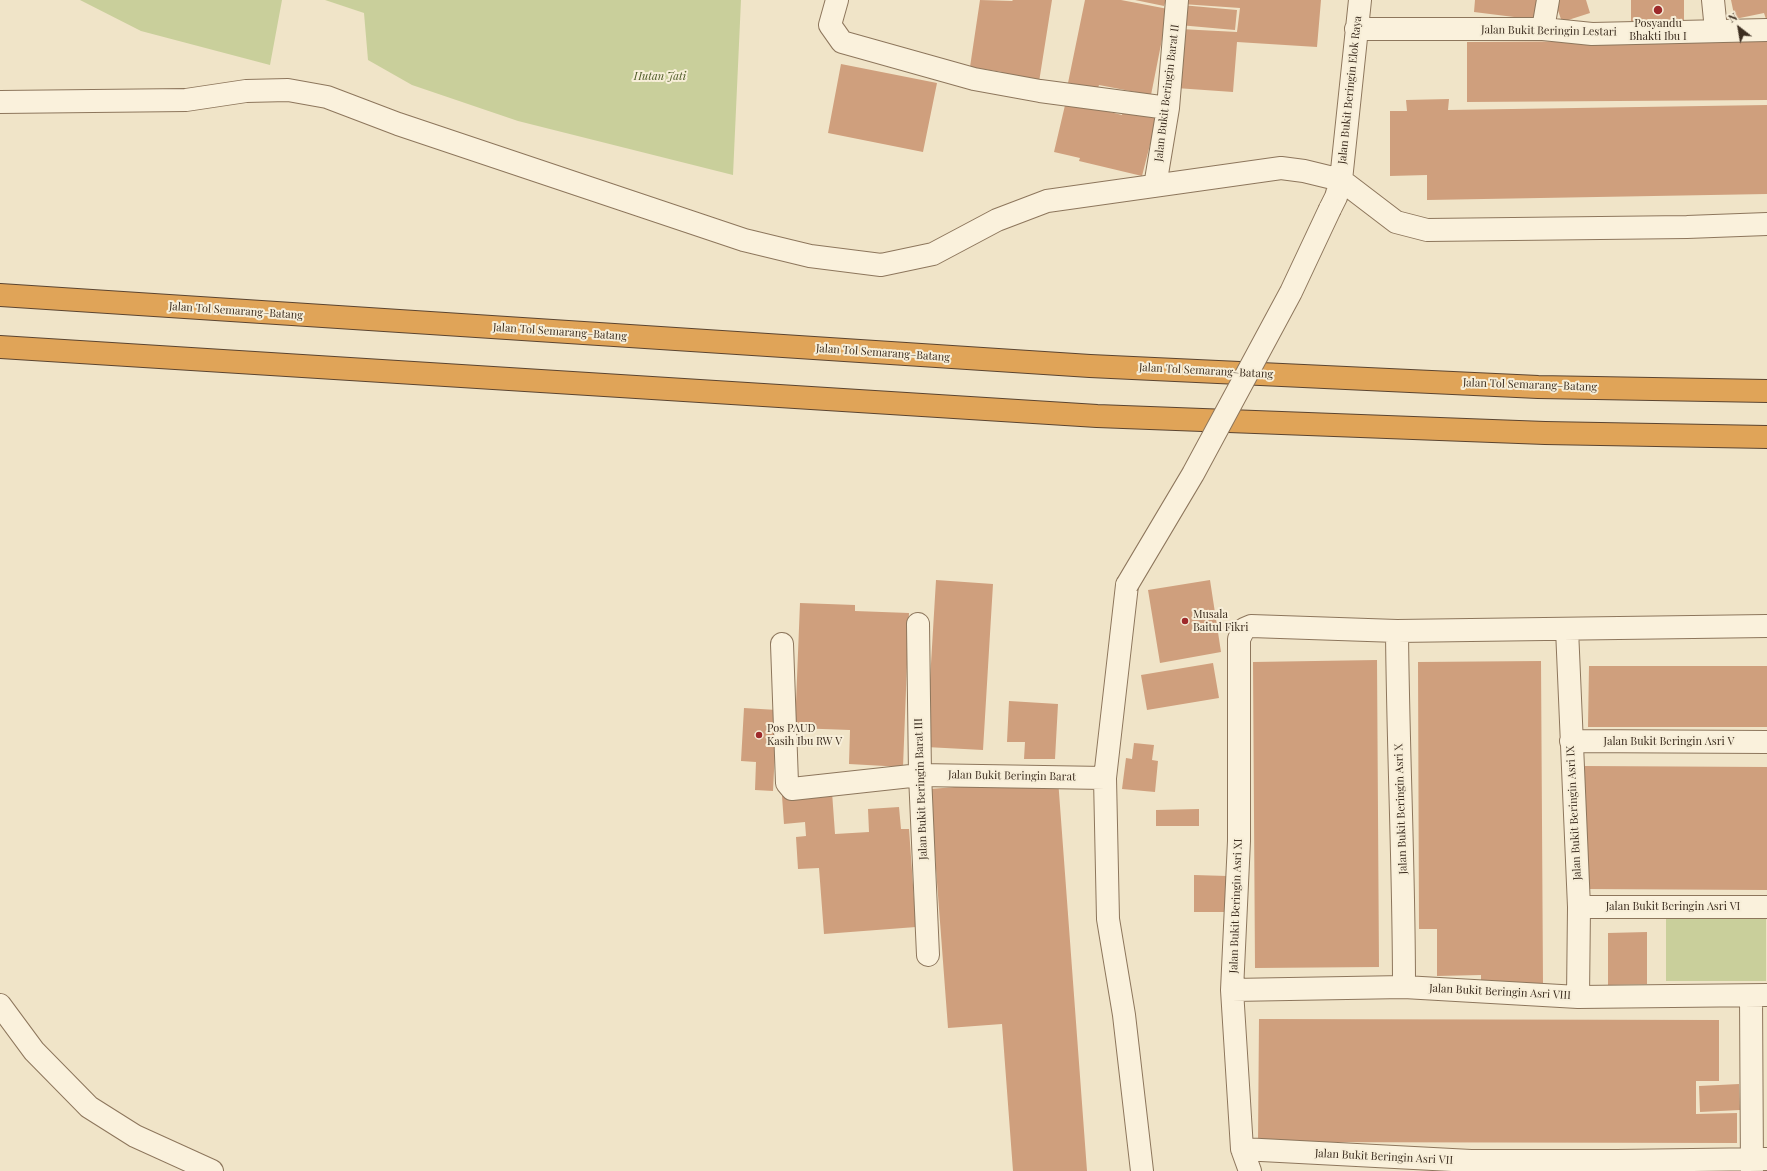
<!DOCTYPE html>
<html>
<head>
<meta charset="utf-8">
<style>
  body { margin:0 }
  #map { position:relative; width:1767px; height:1171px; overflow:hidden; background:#f0e4c8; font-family:"Playfair Display",serif }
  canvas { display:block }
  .north { position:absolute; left:1719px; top:8px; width:40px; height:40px; -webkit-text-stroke:3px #f7eed8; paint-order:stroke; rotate:329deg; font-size:11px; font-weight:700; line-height:16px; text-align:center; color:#3d2e20 }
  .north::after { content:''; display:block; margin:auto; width:14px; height:18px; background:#3d2e20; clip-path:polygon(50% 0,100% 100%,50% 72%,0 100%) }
</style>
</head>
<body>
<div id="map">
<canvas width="1767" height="1171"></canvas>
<div class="north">N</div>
</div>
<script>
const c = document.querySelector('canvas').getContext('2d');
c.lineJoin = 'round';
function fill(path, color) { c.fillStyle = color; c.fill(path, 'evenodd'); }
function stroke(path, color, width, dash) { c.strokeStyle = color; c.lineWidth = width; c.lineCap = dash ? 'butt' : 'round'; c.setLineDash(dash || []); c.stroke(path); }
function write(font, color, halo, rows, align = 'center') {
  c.font = font + ' "Playfair Display",serif'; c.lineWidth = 4; c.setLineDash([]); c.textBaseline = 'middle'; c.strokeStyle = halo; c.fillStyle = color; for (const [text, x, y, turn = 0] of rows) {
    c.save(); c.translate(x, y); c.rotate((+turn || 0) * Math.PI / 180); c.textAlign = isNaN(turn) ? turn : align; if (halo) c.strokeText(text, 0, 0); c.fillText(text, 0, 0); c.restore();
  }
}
const green = new Path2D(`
  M 80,0 L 282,0 L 270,65 L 141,31 Z
  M 325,0 L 741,0 L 733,175 L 518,121 L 412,85 L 368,60 L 364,13 Z
  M 1666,917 L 1766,917 L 1766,981 L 1666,981 Z`);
const building = new Path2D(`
  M 980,0 L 1012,1 L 1013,0 L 1052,0 L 1039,82 L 1002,77 L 1002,72 L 970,67 Z
  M 1085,0 L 1121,0 L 1168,9 L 1151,95 L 1099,85 L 1098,88 L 1068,83 Z
  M 1135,0 L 1166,0 L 1164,6 Z
  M 1183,0 L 1321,0 L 1317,47 L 1237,42 L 1233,92 L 1176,88 L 1180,29 L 1237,32 L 1240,8 L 1182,4 Z
  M 1475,0 L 1541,0 L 1538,20 L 1474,12 Z
  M 1560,0 L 1586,0 L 1590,13 L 1562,22 L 1555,2 Z
  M 1631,0 L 1684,0 L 1684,20 L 1631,21 Z
  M 1731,0 L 1767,0 L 1767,22 L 1764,13 L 1735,19 Z
  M 1181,5 L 1237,10 L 1235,30 L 1179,25 Z
  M 1767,40 L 1767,100 L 1467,102 L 1467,42 Z
  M 841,64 L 937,83 L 923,152 L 828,133 Z
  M 1449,99 L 1448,110 L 1767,105 L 1767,194 L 1427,200 L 1427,175 L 1390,176 L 1390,111 L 1407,111 L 1406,100 Z
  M 1066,101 L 1122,115 L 1123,109 L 1157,117 L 1142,176 L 1079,161 L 1080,158 L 1054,152 Z
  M 936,580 L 993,584 L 983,750 L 926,747 Z
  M 1210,580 L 1221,652 L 1160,663 L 1148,590 Z
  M 800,603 L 855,605 L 855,611 L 909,613 L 903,767 L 849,764 L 850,730 L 795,728 Z
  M 1377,660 L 1379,967 L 1255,968 L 1253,662 Z
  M 1541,661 L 1543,984 L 1481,985 L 1481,975 L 1437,976 L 1437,929 L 1419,929 L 1418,662 Z
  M 1213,663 L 1219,698 L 1147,710 L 1141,675 Z
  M 1589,666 L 1767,666 L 1767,727 L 1588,727 Z
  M 1009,701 L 1058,704 L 1055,759 L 1024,759 L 1025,742 L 1007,742 Z
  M 744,708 L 777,710 L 773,791 L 755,790 L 756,762 L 741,761 Z
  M 1134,743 L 1154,745 L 1152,760 L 1158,761 L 1155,792 L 1122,789 L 1126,758 L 1132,759 Z
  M 1585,766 L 1767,767 L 1767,890 L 1584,889 Z
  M 1058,779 L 1087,1171 L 1013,1171 L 1002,1024 L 948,1028 L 930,789 Z
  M 832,792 L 835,834 L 869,832 L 868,809 L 899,807 L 901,829 L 909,829 L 916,927 L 824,934 L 819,868 L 798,869 L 796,837 L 806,836 L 805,822 L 784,824 L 782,796 Z
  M 1199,809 L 1199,826 L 1156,826 L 1156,810 Z
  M 1194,875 L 1227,876 L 1227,912 L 1194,912 Z
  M 1647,932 L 1647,984 L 1608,985 L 1608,933 Z
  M 1259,1019 L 1719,1020 L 1719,1081 L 1696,1081 L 1696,1114 L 1737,1113 L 1737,1143 L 1258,1142 Z
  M 1739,1084 L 1740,1110 L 1700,1112 L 1699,1086 Z`);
const minor = new Path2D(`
  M 837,0 L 830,25 L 842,42 L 974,79 L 1040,91 L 1168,108
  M 1713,0 L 1716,30
  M 1356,29 L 1543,29 L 1592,34 L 1767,30
  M 1543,29 L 1548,0
  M 0,102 L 186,100 L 246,91 L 288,90 L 327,97 L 398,124 L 744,240 L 810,256 L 881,265 L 933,254 L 997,220 L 1047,201 L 1281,168 L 1304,171 L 1341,180 L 1396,222 L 1427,230 L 1687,227 L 1767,224
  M 1155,186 L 1168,108 L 1177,0
  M 1330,209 L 1336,197 L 1341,180 L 1360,0
  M 1127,585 L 1105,778 L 1108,919 L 1124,1015 L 1142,1171
  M 918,624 L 920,775 L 928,955
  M 1567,629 L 1579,907 L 1578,997
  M 1397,631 C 1398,750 1404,868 1404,987
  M 782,644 L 787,783 L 792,789 L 920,775 L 1105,778
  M 1571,741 L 1767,742
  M 1579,907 L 1767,907
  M 1232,990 L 1404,987 L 1578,997 L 1767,995
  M 1751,996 L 1752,1171
  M 0,1005 L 34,1051 L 89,1107 L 135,1136 L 212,1171
  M 1242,1149 L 1471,1161 L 1617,1161 L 1767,1159
  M 1250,1171 L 1242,1149 L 1232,990 L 1239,841 L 1239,639 L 1244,629 L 1251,626 L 1397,631 L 1767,626`);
const highway = new Path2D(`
  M 0,295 L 1090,366 L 1538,387 L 1767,391
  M 0,347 L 1097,416 L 1545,433 L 1767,437`);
const minorBridge = new Path2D(`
  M 1127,585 L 1193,474 L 1291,292 L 1330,209`);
const markers = [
  [1658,10,5,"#9e2a2b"],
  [1185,621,4,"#9e2a2b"],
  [759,735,4,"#9e2a2b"]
];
const poiNames = [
  ["Posyandu",1658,24,"center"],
  ["Bhakti Ibu I",1658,37,"center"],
  ["Musala",1193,615],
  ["Baitul Fikri",1193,628],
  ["Pos PAUD",767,729],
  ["Kasih Ibu RW V",767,742]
];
const streetNames = [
  ["Jalan Bukit Beringin Lestari",1549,31,1],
  ["Jalan Bukit Beringin Elok Raya",1350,90,-84],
  ["Jalan Bukit Beringin Barat II",1167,93,-83],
  ["Jalan Tol Semarang–Batang",236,311,4],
  ["Jalan Tol Semarang–Batang",560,332,4],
  ["Jalan Tol Semarang–Batang",883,353,4],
  ["Jalan Tol Semarang–Batang",1206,371,3],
  ["Jalan Tol Semarang–Batang",1530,385,2],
  ["Jalan Bukit Beringin Asri V",1669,742],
  ["Jalan Bukit Beringin Barat",1012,776,1],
  ["Jalan Bukit Beringin Barat III",921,789,-92],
  ["Jalan Bukit Beringin Asri X",1401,809,-92],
  ["Jalan Bukit Beringin Asri IX",1574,813,-93],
  ["Jalan Bukit Beringin Asri XI",1236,906,-88],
  ["Jalan Bukit Beringin Asri VI",1673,907],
  ["Jalan Bukit Beringin Asri VIII",1500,992,3],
  ["Jalan Bukit Beringin Asri VII",1384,1157,3]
];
const parkNames = [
  ["Hutan Jati",660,77]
];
fill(green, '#c9cf9b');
fill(building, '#cf9f7d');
stroke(minor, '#8d765c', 24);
stroke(highway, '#5b4430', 24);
stroke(minor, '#faf1dc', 22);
stroke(highway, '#e0a458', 22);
stroke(minorBridge, '#8d765c', 24, []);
stroke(minorBridge, '#faf1dc', 22);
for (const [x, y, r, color] of markers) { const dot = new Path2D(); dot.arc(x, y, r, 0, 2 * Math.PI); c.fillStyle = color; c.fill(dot); stroke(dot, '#f7eed8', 1.5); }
write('11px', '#3d2e20', '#f7eed8', poiNames, 'left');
write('11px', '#3d2e20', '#f7eed8', streetNames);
write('italic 11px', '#4d5a26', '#f7eed8', parkNames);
</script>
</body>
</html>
